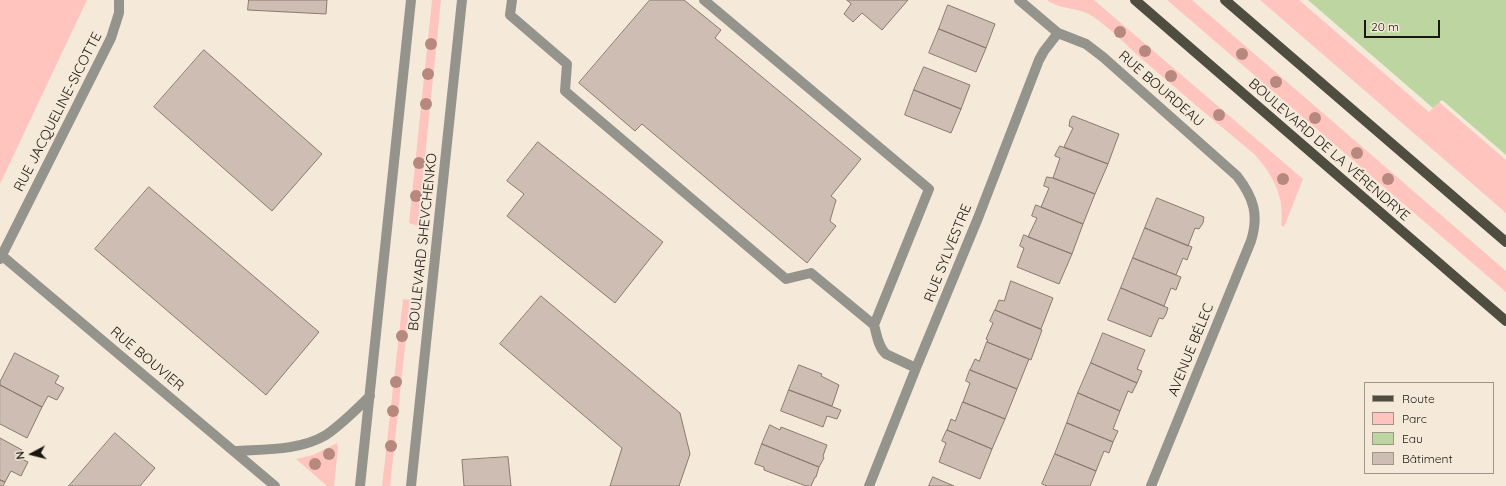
<!DOCTYPE html>
<html>
<head>
<meta charset="utf-8">
<style>
  body { margin:0 }
  #map { position:relative; width:1506px; height:486px; overflow:hidden; background:#f5eada; font-family:Quicksand,sans-serif }
  canvas { display:block }
  .legend { position:absolute; left:1364px; top:382px; width:130px; height:92px; box-sizing:border-box; background:#f5eada; border:1px solid #9e968a; margin:0; padding:5px 7px; list-style:none; font-size:12px; color:#1b1711 }
  .legend li { display:flex; align-items:center; gap:8px; height:20px }
  .legend b { width:20px; border:1px solid #9e968a }
  .north { position:absolute; left:12px; top:434px; width:40px; height:40px; -webkit-text-stroke:3px #f5eada; paint-order:stroke; rotate:263deg; font-size:11px; font-weight:700; line-height:16px; text-align:center; color:#1b1711 }
  .north::after { content:''; display:block; margin:auto; width:14px; height:18px; background:#1b1711; clip-path:polygon(50% 0,100% 100%,50% 72%,0 100%) }
  .scale { position:absolute; left:1364px; top:20px; width:76px; height:18px; box-sizing:border-box; border:2px solid #1b1711; border-top:0; padding-left:5px; font-size:12px; line-height:14px; white-space:nowrap; color:#1b1711; -webkit-text-stroke:3px #f5eada; paint-order:stroke }
</style>
</head>
<body>
<div id="map">
<canvas width="1506" height="486"></canvas>
<ul class="legend">
<li><b style="height:5px;background:#4e4d40"></b>Route</li>
<li><b style="height:11px;background:#fec4bd"></b>Parc</li>
<li><b style="height:11px;background:#bdd5a1"></b>Eau</li>
<li><b style="height:11px;background:#cebdb2"></b>Bâtiment</li>
</ul>
<div class="north">N</div>
<div class="scale">20 m</div>
</div>
<script>
const c = document.querySelector('canvas').getContext('2d');
c.lineJoin = 'round';
function fill(path, color) { c.fillStyle = color; c.fill(path, 'evenodd'); }
function stroke(path, color, width, dash) { c.strokeStyle = color; c.lineWidth = width; c.lineCap = dash ? 'butt' : 'round'; c.setLineDash(dash || []); c.stroke(path); }
function write(font, color, halo, rows, align = 'center') {
  c.font = font + ' Quicksand,sans-serif'; c.lineWidth = 4; c.setLineDash([]); c.textBaseline = 'middle'; c.strokeStyle = halo; c.fillStyle = color; for (const [text, x, y, turn = 0] of rows) {
    c.save(); c.translate(x, y); c.rotate((+turn || 0) * Math.PI / 180); c.textAlign = isNaN(turn) ? turn : align; if (halo) c.strokeText(text, 0, 0); c.fillText(text, 0, 0); c.restore();
  }
}
const green = new Path2D(`
  M 0,0 L 87,0 L 0,184 Z
  M 432,0 L 441,0 L 418,226 L 409,223 Z
  M 1047,0 L 1094,0 L 1303,179 L 1284,227 L 1281,225 C 1285,198 1273,174 1254,154 C 1217,123 1180,92 1143,60 C 1127,46 1112,30 1095,18 C 1079,6 1062,11 1047,0 Z
  M 1167,0 L 1192,0 L 1506,271 L 1506,292 Z
  M 1260,0 L 1299,0 L 1429,112 L 1439,102 L 1506,160 L 1506,213 Z
  M 403,299 L 410,300 L 390,486 L 382,486 Z
  M 337,443 L 338,448 L 334,486 L 327,486 L 296,459 L 313,455 Z`);
const water = new Path2D(`
  M 1308,0 L 1506,0 L 1506,155 L 1442,100 L 1433,108 Z`);
const building = new Path2D(`
  M 249,0 L 327,0 L 326,14 L 248,10 Z
  M 650,0 L 684,0 L 721,30 L 715,38 L 861,159 L 831,196 L 836,200 L 830,221 L 836,226 L 807,263 L 642,124 L 635,131 L 579,83 Z
  M 847,0 L 908,0 L 882,30 L 862,13 L 853,22 L 844,14 L 851,4 Z
  M 948,5 L 995,24 L 986,48 L 939,29 Z
  M 939,29 L 986,48 L 976,72 L 929,53 Z
  M 204,50 L 322,154 L 272,211 L 154,107 Z
  M 924,67 L 970,85 L 961,109 L 914,90 Z
  M 914,90 L 961,109 L 951,133 L 905,115 Z
  M 1073,116 L 1119,134 L 1108,164 L 1064,147 L 1073,128 L 1069,126 L 1070,120 Z
  M 538,142 L 663,242 L 615,303 L 507,216 L 524,194 L 507,181 Z
  M 1060,146 L 1108,164 L 1095,194 L 1053,178 L 1060,158 L 1055,156 Z
  M 1047,177 L 1053,178 L 1095,194 L 1083,224 L 1041,207 L 1049,188 L 1044,186 Z
  M 149,187 L 319,332 L 266,395 L 95,249 Z
  M 1157,198 L 1204,217 L 1203,223 L 1199,229 L 1195,228 L 1188,246 L 1145,228 Z
  M 1036,205 L 1083,224 L 1072,254 L 1028,237 L 1037,218 L 1032,216 Z
  M 1145,228 L 1192,247 L 1187,260 L 1183,258 L 1176,275 L 1133,258 Z
  M 1024,235 L 1072,254 L 1059,284 L 1017,267 L 1024,248 L 1020,246 Z
  M 1133,258 L 1181,277 L 1176,290 L 1171,288 L 1164,306 L 1121,288 Z
  M 1011,281 L 1053,298 L 1041,329 L 995,310 L 999,300 L 1004,301 Z
  M 1121,288 L 1168,308 L 1166,314 L 1163,319 L 1159,318 L 1151,337 L 1108,320 Z
  M 541,296 L 680,413 L 690,454 L 679,486 L 610,486 L 622,448 L 500,344 Z
  M 995,310 L 1042,330 L 1031,360 L 987,342 L 988,340 L 986,339 L 993,323 L 990,321 Z
  M 1103,333 L 1145,350 L 1137,369 L 1142,371 L 1137,383 L 1091,363 Z
  M 987,342 L 1029,359 L 1017,389 L 970,370 L 975,359 L 979,361 Z
  M 15,353 L 59,376 L 55,383 L 64,388 L 57,400 L 48,396 L 42,407 L 0,385 L 0,382 Z
  M 1091,363 L 1137,383 L 1132,393 L 1128,391 L 1120,411 L 1078,393 Z
  M 799,365 L 822,374 L 821,376 L 839,385 L 832,406 L 789,390 Z
  M 970,370 L 1017,389 L 1005,419 L 963,402 L 970,383 L 966,381 Z
  M 0,385 L 42,407 L 27,438 L 0,424 Z
  M 789,390 L 841,410 L 837,419 L 827,416 L 823,427 L 781,411 Z
  M 1078,393 L 1120,411 L 1113,429 L 1118,431 L 1113,442 L 1067,423 Z
  M 963,402 L 1005,419 L 992,449 L 947,430 L 951,419 L 955,421 Z
  M 1067,423 L 1113,442 L 1109,453 L 1104,451 L 1096,471 L 1055,454 Z
  M 770,425 L 780,430 L 781,427 L 827,445 L 823,456 L 824,458 L 819,467 L 762,444 Z
  M 947,430 L 992,449 L 980,479 L 939,462 L 946,443 L 942,441 Z
  M 115,433 L 155,468 L 140,486 L 69,486 Z
  M 0,438 L 22,450 L 18,457 L 28,462 L 21,476 L 11,471 L 5,482 L 0,480 Z
  M 762,444 L 819,467 L 816,477 L 815,477 L 811,486 L 806,486 L 764,470 L 764,467 L 755,464 Z
  M 1055,454 L 1096,471 L 1090,486 L 1047,486 L 1042,484 Z
  M 508,457 L 511,486 L 464,486 L 462,460 Z
  M 933,477 L 954,486 L 929,486 Z
  M 0,480 L 5,482 L 3,486 L 0,486 Z`);
const minor = new Path2D(`
  M 512,0 L 510,15 L 567,64 L 565,91 L 786,279 L 811,273 L 874,325 L 929,189 L 704,0
  M 1019,0 L 1058,33 L 1086,44 L 1103,57 L 1237,176 C 1254,198 1259,215 1251,241 L 1151,486
  M 0,254 L 275,486
  M 0,259 L 111,38 L 119,13 L 119,0
  M 874,325 C 877,335 878,347 886,354 L 916,368
  M 234,451 C 264,449 299,451 326,435 C 342,424 356,410 370,396
  M 360,486 L 411,0
  M 411,486 L 462,0
  M 869,486 L 916,368 L 978,218 L 1039,60 L 1044,51 L 1058,33`);
const major = new Path2D(`
  M 1135,0 L 1506,321
  M 1225,0 L 1506,242`);
const trees = [
  [1120,32],
  [431,44],
  [1145,51],
  [1242,54],
  [428,74],
  [1171,76],
  [1276,82],
  [426,104],
  [1219,115],
  [1315,118],
  [1357,153],
  [419,163],
  [1283,179],
  [1388,179],
  [416,196],
  [402,336],
  [396,382],
  [393,411],
  [391,446],
  [329,454],
  [315,464]
];
const streetNames = [
  ["RUE BOURDEAU",1161,89,41],
  ["RUE JACQUELINE-SICOTTE",58,112,-63],
  ["BOULEVARD DE LA VÉRENDRYE",1329,150,41],
  ["BOULEVARD SHEVCHENKO",423,242,-84],
  ["RUE SYLVESTRE",948,253,-68],
  ["AVENUE BÉLEC",1191,350,-68],
  ["RUE BOUVIER",147,359,40]
];
fill(green, '#fec4bd');
fill(water, '#bdd5a1');
fill(building, '#cebdb2');
stroke(building, '#89796f', 1);
stroke(minor, '#94948c', 10);
stroke(major, '#4e4d40', 10);
c.fillStyle = '#b7897e';
for (const [x, y] of trees) { c.beginPath(); c.arc(x, y, 6, 0, 2 * Math.PI); c.fill(); }
write('14px', '#1b1711', '#f5eada', streetNames);
</script>
</body>
</html>
